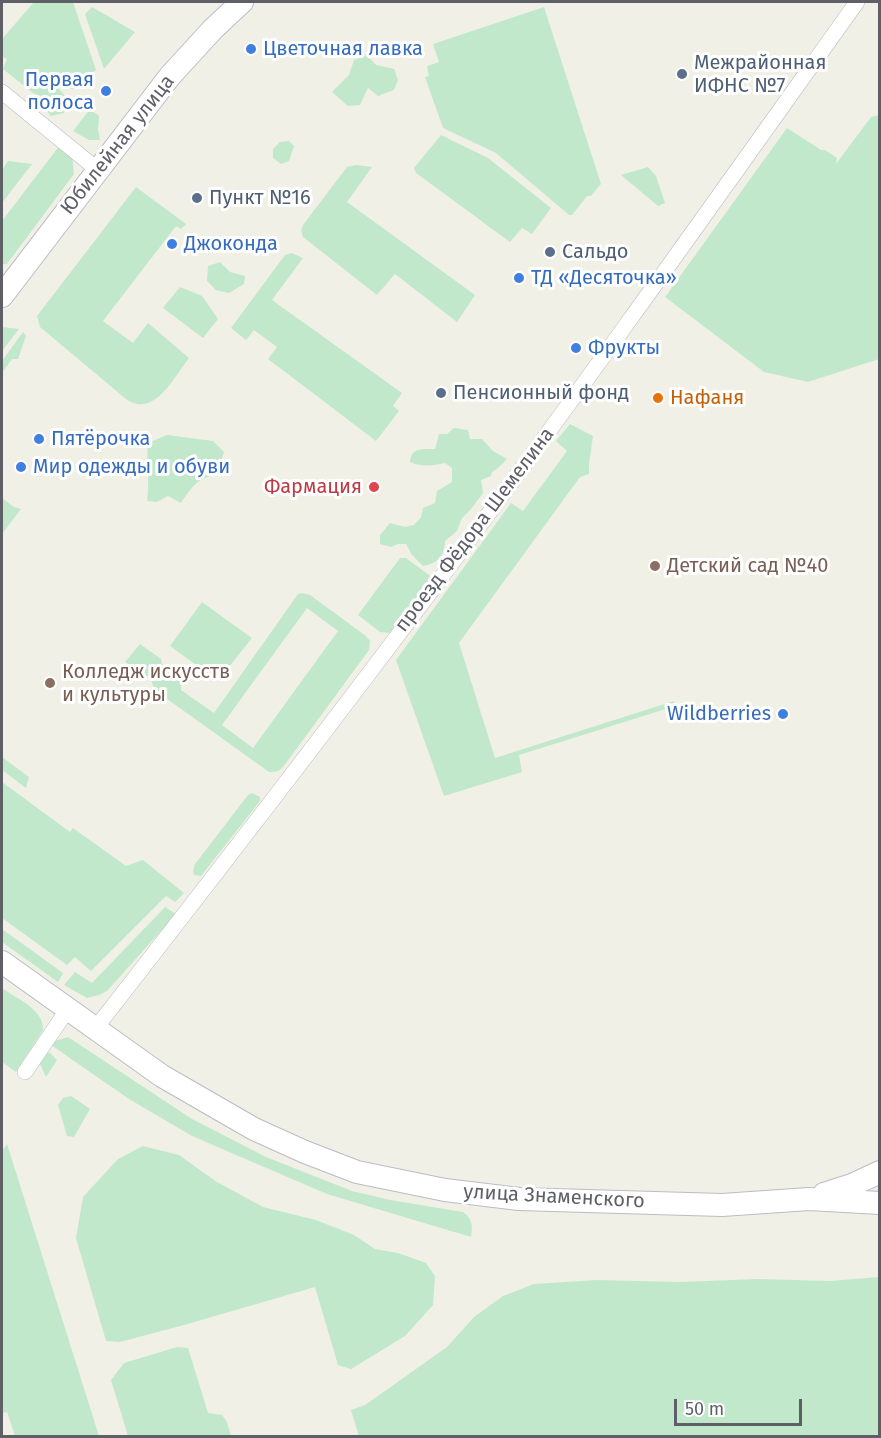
<!DOCTYPE html>
<html>
<head>
<meta charset="utf-8">
<style>
  body { margin:0 }
  #map { position:relative; width:881px; height:1438px; overflow:hidden; background:#f0f0e6; font-family:"Fira Sans",sans-serif }
  canvas { display:block }
  .frame { position:absolute; inset:0; border:3px solid #5e5f67; pointer-events:none }
  .scale { position:absolute; left:674px; top:1399px; width:128px; height:27px; box-sizing:border-box; border:3px solid #5e5f67; border-top:0; padding-left:8px; font-size:18px; line-height:21px; white-space:nowrap; color:#5e5f67; -webkit-text-stroke:4px #fff; paint-order:stroke }
</style>
</head>
<body>
<div id="map">
<canvas width="881" height="1438"></canvas>
<div class="frame"></div>
<div class="scale">50 m</div>
</div>
<script>
const c = document.querySelector('canvas').getContext('2d');
c.lineJoin = 'round';
function fill(path, color) { c.fillStyle = color; c.fill(path, 'evenodd'); }
function stroke(path, color, width, dash) { c.strokeStyle = color; c.lineWidth = width; c.lineCap = dash ? 'butt' : 'round'; c.setLineDash(dash || []); c.stroke(path); }
function write(font, color, halo, rows, align = 'center') {
  c.font = font + ' "Fira Sans",sans-serif'; c.lineWidth = 6; c.setLineDash([]); c.textBaseline = 'middle'; c.strokeStyle = halo; c.fillStyle = color; for (const [text, x, y, turn = 0] of rows) {
    c.save(); c.translate(x, y); c.rotate((+turn || 0) * Math.PI / 180); c.textAlign = isNaN(turn) ? turn : align; if (halo) c.strokeText(text, 0, 0); c.fillText(text, 0, 0); c.restore();
  }
}
const green = new Path2D(`
  M 34,2 L 73,2 L 96,70 L 91,74 L 88,84 L 74,89 L 58,88 L 67,98 L 64,113 L 51,116 L 40,103 L 40,96 L 33,93 L 3,69 L 7,59 L 2,56 L 2,39 Z
  M 92,7 L 135,32 L 104,69 L 85,14 Z
  M 544,7 L 601,184 L 591,196 L 587,196 L 572,215 L 569,215 L 496,153 L 443,128 L 425,77 L 429,76 L 427,66 L 439,62 L 433,44 Z
  M 367,55 L 376,65 L 394,69 L 398,80 L 394,90 L 378,96 L 368,88 L 360,105 L 348,106 L 332,92 L 349,75 L 354,60 Z
  M 90,109 L 99,116 L 98,129 L 100,140 L 89,140 L 73,131 Z
  M 879,115 L 879,359 L 808,382 L 764,372 L 665,297 L 787,128 L 821,150 L 825,150 L 837,158 L 836,164 L 871,117 Z
  M 441,135 L 488,158 L 551,208 L 532,234 L 522,228 L 510,242 L 416,173 L 414,168 Z
  M 289,141 L 294,146 L 289,161 L 281,164 L 273,158 L 273,149 L 280,142 Z
  M 60,145 L 72,154 L 74,174 L 7,264 L 2,264 L 2,221 Z
  M 8,161 L 32,164 L 2,203 L 2,170 Z
  M 356,165 L 372,167 L 347,202 L 475,295 L 457,322 L 395,274 L 377,295 L 303,237 L 301,230 L 303,225 L 347,167 Z
  M 648,167 L 656,176 L 665,203 L 658,206 L 621,175 Z
  M 136,187 L 186,224 L 181,229 L 176,226 L 103,321 L 133,343 L 148,323 L 189,358 C 174,377 154,419 126,399 L 40,327 L 37,316 Z
  M 292,253 L 303,258 L 272,300 L 402,393 L 393,406 L 399,411 L 376,441 L 268,359 L 277,347 L 254,330 L 246,340 L 231,328 L 285,255 Z
  M 220,262 L 230,272 L 245,276 L 244,284 L 229,293 L 216,290 L 207,281 L 208,266 Z
  M 180,287 L 202,296 L 218,319 L 203,338 L 163,308 Z
  M 2,327 L 19,329 L 2,351 Z
  M 23,332 L 26,336 L 18,359 L 12,359 L 2,373 L 2,361 Z
  M 570,424 L 593,436 L 589,464 L 589,474 L 580,477 L 459,643 L 495,758 L 674,701 L 675,706 L 519,755 L 522,772 L 444,796 L 396,660 L 511,503 L 523,511 L 567,451 L 556,441 Z
  M 454,428 L 468,430 L 470,439 L 482,439 L 493,451 L 507,459 L 498,468 L 492,472 L 491,476 L 481,480 L 483,493 L 472,508 L 462,518 L 457,531 L 445,541 C 444,557 438,563 423,566 L 412,555 L 406,544 L 398,544 L 391,547 L 380,544 L 380,535 L 390,523 L 405,527 L 414,525 L 421,517 L 423,508 L 435,503 L 437,491 L 452,482 L 452,468 L 445,463 C 434,466 420,467 410,462 C 411,447 423,449 435,449 L 439,434 L 447,434 Z
  M 167,435 L 213,441 L 224,452 L 216,475 C 197,478 191,488 181,503 L 168,496 L 157,502 L 147,501 C 150,481 146,462 148,443 Z
  M 2,498 L 14,507 L 21,509 L 2,534 Z
  M 400,558 L 406,558 L 433,578 L 391,633 L 380,632 L 358,615 Z
  M 303,593 L 310,595 L 366,636 L 370,641 L 369,650 L 286,763 C 281,770 278,772 269,772 L 156,691 L 149,677 L 125,662 L 140,644 L 161,659 L 162,664 L 181,678 L 181,690 L 214,713 L 298,594 ZM 307,608 L 338,631 L 253,748 L 222,725 Z
  M 202,602 L 252,638 L 220,678 L 214,678 L 170,646 Z
  M 2,757 L 29,777 L 26,788 L 2,770 Z
  M 2,782 L 70,832 L 73,828 L 126,866 L 143,860 L 184,893 L 175,902 L 166,896 L 91,971 L 75,957 L 67,965 L 2,918 Z
  M 252,793 L 260,797 L 260,801 L 201,876 L 194,875 L 193,871 L 195,864 L 248,795 Z
  M 165,907 L 176,914 L 107,991 L 99,995 L 87,998 L 64,985 L 75,972 L 92,983 Z
  M 2,929 L 63,973 L 58,982 L 2,942 Z
  M 2,988 C 17,999 44,1009 43,1030 L 16,1072 L 2,1062 Z
  M 68,1037 L 192,1119 L 266,1157 L 352,1191 L 390,1200 L 463,1212 C 472,1218 473,1226 471,1237 L 327,1194 L 192,1136 L 129,1099 L 51,1045 L 55,1041 Z
  M 45,1052 L 50,1053 L 57,1060 L 46,1077 L 40,1064 Z
  M 71,1096 L 90,1109 L 74,1137 L 67,1136 L 58,1105 L 63,1098 Z
  M 7,1144 L 99,1436 L 15,1436 L 7,1412 L 2,1413 L 2,1151 Z
  M 143,1146 L 179,1155 L 217,1182 L 263,1207 L 316,1220 L 354,1235 L 375,1249 L 398,1253 L 426,1263 L 435,1276 L 433,1305 L 405,1336 L 351,1369 L 338,1365 L 315,1287 L 184,1325 L 120,1342 L 106,1341 L 76,1238 L 83,1197 L 118,1159 Z
  M 879,1277 L 879,1436 L 359,1436 L 351,1410 L 365,1405 L 447,1347 L 474,1317 L 503,1296 L 534,1284 L 597,1280 L 680,1282 L 757,1279 L 830,1281 Z
  M 177,1347 L 188,1348 L 208,1413 L 222,1415 L 227,1422 L 231,1436 L 128,1436 L 111,1380 L 124,1363 Z`);
const street = new Path2D(`
  M 2,92 L 98,170
  M 95,1029 C 212,879 329,728 443,575 C 584,386 720,194 857,2
  M 25,1072 L 68,1009`);
const secondary = new Path2D(`
  M 2,296 L 170,76 L 213,29 L 242,2
  M 2,962 L 162,1076 L 254,1129 L 305,1152 L 357,1172 L 445,1190 L 519,1199 L 722,1205 L 809,1199 L 880,1203
  M 824,1194 L 852,1185 L 880,1172`);
const markers = [
  [251,49,6,"#3f7fe0"],
  [682,74,6,"#5c6f8a"],
  [106,91,6,"#3f7fe0"],
  [197,198,6,"#5c6f8a"],
  [172,244,6,"#3f7fe0"],
  [550,252,6,"#5c6f8a"],
  [519,278,6,"#3f7fe0"],
  [576,348,6,"#3f7fe0"],
  [441,393,6,"#5c6f8a"],
  [658,398,6,"#e8710a"],
  [39,439,6,"#3f7fe0"],
  [21,467,6,"#3f7fe0"],
  [374,487,6,"#e0444e"],
  [655,566,6,"#8d6e63"],
  [50,683,6,"#8d6e63"],
  [783,714,6,"#3f7fe0"]
];
const shopNames = [
  ["Цветочная лавка",263,49],
  ["Первая",94,80,"right"],
  ["полоса",94,103,"right"],
  ["Джоконда",184,244],
  ["ТД «Десяточка»",531,278],
  ["Фрукты",588,348],
  ["Пятёрочка",51,439],
  ["Мир одежды и обуви",33,467],
  ["Wildberries",771,714,"right"]
];
const serviceNames = [
  ["Межрайонная",694,63],
  ["ИФНС №7",694,86],
  ["Пункт №16",209,198],
  ["Сальдо",562,252],
  ["Пенсионный фонд",453,393]
];
const streetNames = [
  ["Юбилейная улица",118,145,-52],
  ["проезд Фёдора Шемелина",475,530,-53],
  ["улица Знаменского",554,1197,3]
];
const foodNames = [
  ["Нафаня",670,398]
];
const healthNames = [
  ["Фармация",362,487]
];
const educationNames = [
  ["Детский сад №40",667,566],
  ["Колледж искусств",62,672],
  ["и культуры",62,695]
];
fill(green, '#c2e8cc');
stroke(street, '#bbbcc2', 16);
stroke(secondary, '#bbbcc4', 24);
stroke(street, '#fff', 15);
stroke(secondary, '#fff', 22);
for (const [x, y, r, color] of markers) { const dot = new Path2D(); dot.arc(x, y, r, 0, 2 * Math.PI); c.fillStyle = color; c.fill(dot); stroke(dot, '#fff', 2); }
write('20px', '#366cbe', '#fff', shopNames, 'left');
write('20px', '#4e5e75', '#fff', serviceNames, 'left');
write('20px', '#5e5f67', '#fff', streetNames);
write('20px', '#c56008', '#fff', foodNames, 'left');
write('20px', '#be3a42', '#fff', healthNames, 'right');
write('20px', '#785e54', '#fff', educationNames, 'left');
</script>
</body>
</html>
